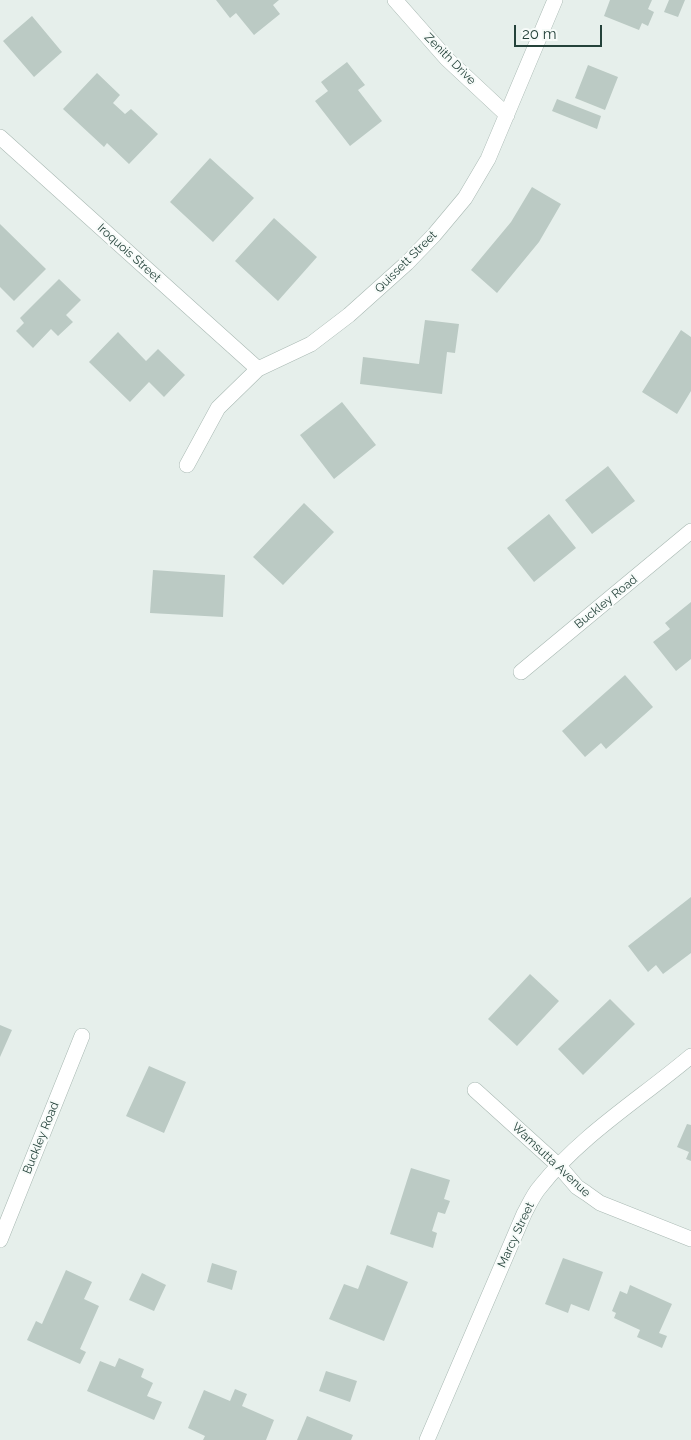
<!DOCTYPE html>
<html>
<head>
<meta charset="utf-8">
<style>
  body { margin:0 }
  #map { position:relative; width:691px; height:1440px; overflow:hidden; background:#e6efeb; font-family:Raleway,sans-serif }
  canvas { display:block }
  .scale { position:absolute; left:514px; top:25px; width:88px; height:22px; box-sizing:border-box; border:2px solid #24423a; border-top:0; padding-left:6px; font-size:15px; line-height:18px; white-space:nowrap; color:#24423a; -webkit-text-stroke:4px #f7fbf9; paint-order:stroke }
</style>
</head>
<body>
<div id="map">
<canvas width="691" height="1440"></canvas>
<div class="scale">20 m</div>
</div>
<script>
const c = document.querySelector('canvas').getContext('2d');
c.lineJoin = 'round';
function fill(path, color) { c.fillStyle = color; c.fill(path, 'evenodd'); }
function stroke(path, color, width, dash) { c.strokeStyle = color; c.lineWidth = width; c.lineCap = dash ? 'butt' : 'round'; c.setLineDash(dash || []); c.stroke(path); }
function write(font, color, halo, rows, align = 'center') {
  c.font = font + ' Raleway,sans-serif'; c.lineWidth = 4; c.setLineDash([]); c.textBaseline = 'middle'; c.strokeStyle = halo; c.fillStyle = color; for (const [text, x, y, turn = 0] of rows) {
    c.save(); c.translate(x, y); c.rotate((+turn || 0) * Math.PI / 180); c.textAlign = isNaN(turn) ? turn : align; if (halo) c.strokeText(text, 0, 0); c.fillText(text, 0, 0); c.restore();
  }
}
const building = new Path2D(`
  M 216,0 L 279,0 L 273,5 L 280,14 L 254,35 L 236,13 L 230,18 Z
  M 610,0 L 652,0 L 648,9 L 654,12 L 648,26 L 642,23 L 639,30 L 604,16 Z
  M 669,0 L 685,0 L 678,17 L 664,12 Z
  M 32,16 L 62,52 L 34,77 L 3,41 Z
  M 347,62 L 365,85 L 358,90 L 382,121 L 350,146 L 315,101 L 328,91 L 321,82 Z
  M 588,65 L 618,77 L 605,110 L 575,98 Z
  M 97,73 L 120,95 L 113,103 L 125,114 L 131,109 L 158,134 L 129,164 L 107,143 L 104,147 L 63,109 Z
  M 557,99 L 601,116 L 597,129 L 552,111 Z
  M 210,158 L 254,198 L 213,242 L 170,202 Z
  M 532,187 L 561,204 L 539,242 L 497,293 L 471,270 L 511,222 Z
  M 274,218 L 317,257 L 278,301 L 235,261 Z
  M 0,224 L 46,269 L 14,301 L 0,287 Z
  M 59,279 L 81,300 L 66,315 L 73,322 L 58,336 L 51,329 L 33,348 L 16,331 L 24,323 L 20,318 Z
  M 425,320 L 459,324 L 455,353 L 447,352 L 442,394 L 360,384 L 363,357 L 419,364 Z
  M 681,330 L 691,337 L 691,391 L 677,414 L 642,392 Z
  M 118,332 L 146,361 L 158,349 L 185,375 L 164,397 L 149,382 L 130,402 L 89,362 Z
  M 342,402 L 376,445 L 334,479 L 300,435 Z
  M 608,466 L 635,501 L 592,534 L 565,500 Z
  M 304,503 L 334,532 L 283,585 L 253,557 Z
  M 549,514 L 576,548 L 534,582 L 507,548 Z
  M 153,570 L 225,575 L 223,617 L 150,613 Z
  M 691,602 L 691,659 L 676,671 L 653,642 L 670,629 L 665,623 Z
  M 625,675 L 653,707 L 606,749 L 601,743 L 585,757 L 562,731 Z
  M 691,897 L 691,953 L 663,974 L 656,965 L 648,972 L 628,946 Z
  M 530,974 L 559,1001 L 517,1046 L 488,1019 Z
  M 610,999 L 635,1024 L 583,1075 L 558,1049 Z
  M 0,1025 L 12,1030 L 0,1057 Z
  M 149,1066 L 186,1082 L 164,1133 L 126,1116 Z
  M 687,1124 L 691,1125 L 691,1161 L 686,1159 L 689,1152 L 677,1147 Z
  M 411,1168 L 450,1180 L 444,1199 L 450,1201 L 445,1214 L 438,1212 L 432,1231 L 437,1233 L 433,1248 L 390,1234 Z
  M 563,1258 L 603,1272 L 589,1311 L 571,1304 L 568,1313 L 545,1304 Z
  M 212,1263 L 237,1271 L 232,1290 L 207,1282 Z
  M 367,1265 L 408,1282 L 384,1341 L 329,1319 L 344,1284 L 358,1289 Z
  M 66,1270 L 92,1282 L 84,1299 L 99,1306 L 80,1349 L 86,1352 L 80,1364 L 27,1340 L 36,1321 L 42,1324 Z
  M 142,1273 L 166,1285 L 154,1311 L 129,1300 Z
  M 630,1285 L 672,1304 L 659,1333 L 667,1336 L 662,1348 L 637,1337 L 640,1330 L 614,1318 L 616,1313 L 612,1311 L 620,1291 L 627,1294 Z
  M 119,1358 L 144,1369 L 141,1377 L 153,1383 L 147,1396 L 162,1402 L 154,1420 L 87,1391 L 100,1361 L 115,1367 Z
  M 326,1371 L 357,1381 L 350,1402 L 319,1391 Z
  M 235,1389 L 247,1394 L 242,1406 L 274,1420 L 266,1440 L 203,1440 L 205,1436 L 188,1428 L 204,1390 L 230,1401 Z
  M 307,1416 L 353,1435 L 351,1440 L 297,1440 Z`);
const minor = new Path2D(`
  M 395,0 L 447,59 L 507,115
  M 0,137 L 258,369
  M 187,465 L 218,408 L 258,369 L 311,344 L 349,315 L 407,263 L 434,235 L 465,198 L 488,159 L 555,0
  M 521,672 L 691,531
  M 475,1090 L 559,1166 L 577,1187 L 586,1193 L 600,1203 L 691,1239
  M 0,1240 L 82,1036
  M 427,1440 L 524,1214 C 529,1205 533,1195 540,1187 C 581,1135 640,1099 691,1056`);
const streetNames = [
  ["Zenith Drive",450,59,45],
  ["Iroquois Street",129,253,42],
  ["Quissett Street",406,262,-45],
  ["Buckley Road",606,602,-39],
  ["Buckley Road",41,1138,-68],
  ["Wamsutta Avenue",551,1160,43],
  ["Marcy Street",516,1235,-65]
];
fill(building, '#bbcac4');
stroke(minor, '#a8b8b2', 16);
stroke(minor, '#fff', 15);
write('12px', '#24423a', '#f7fbf9', streetNames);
</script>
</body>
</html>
